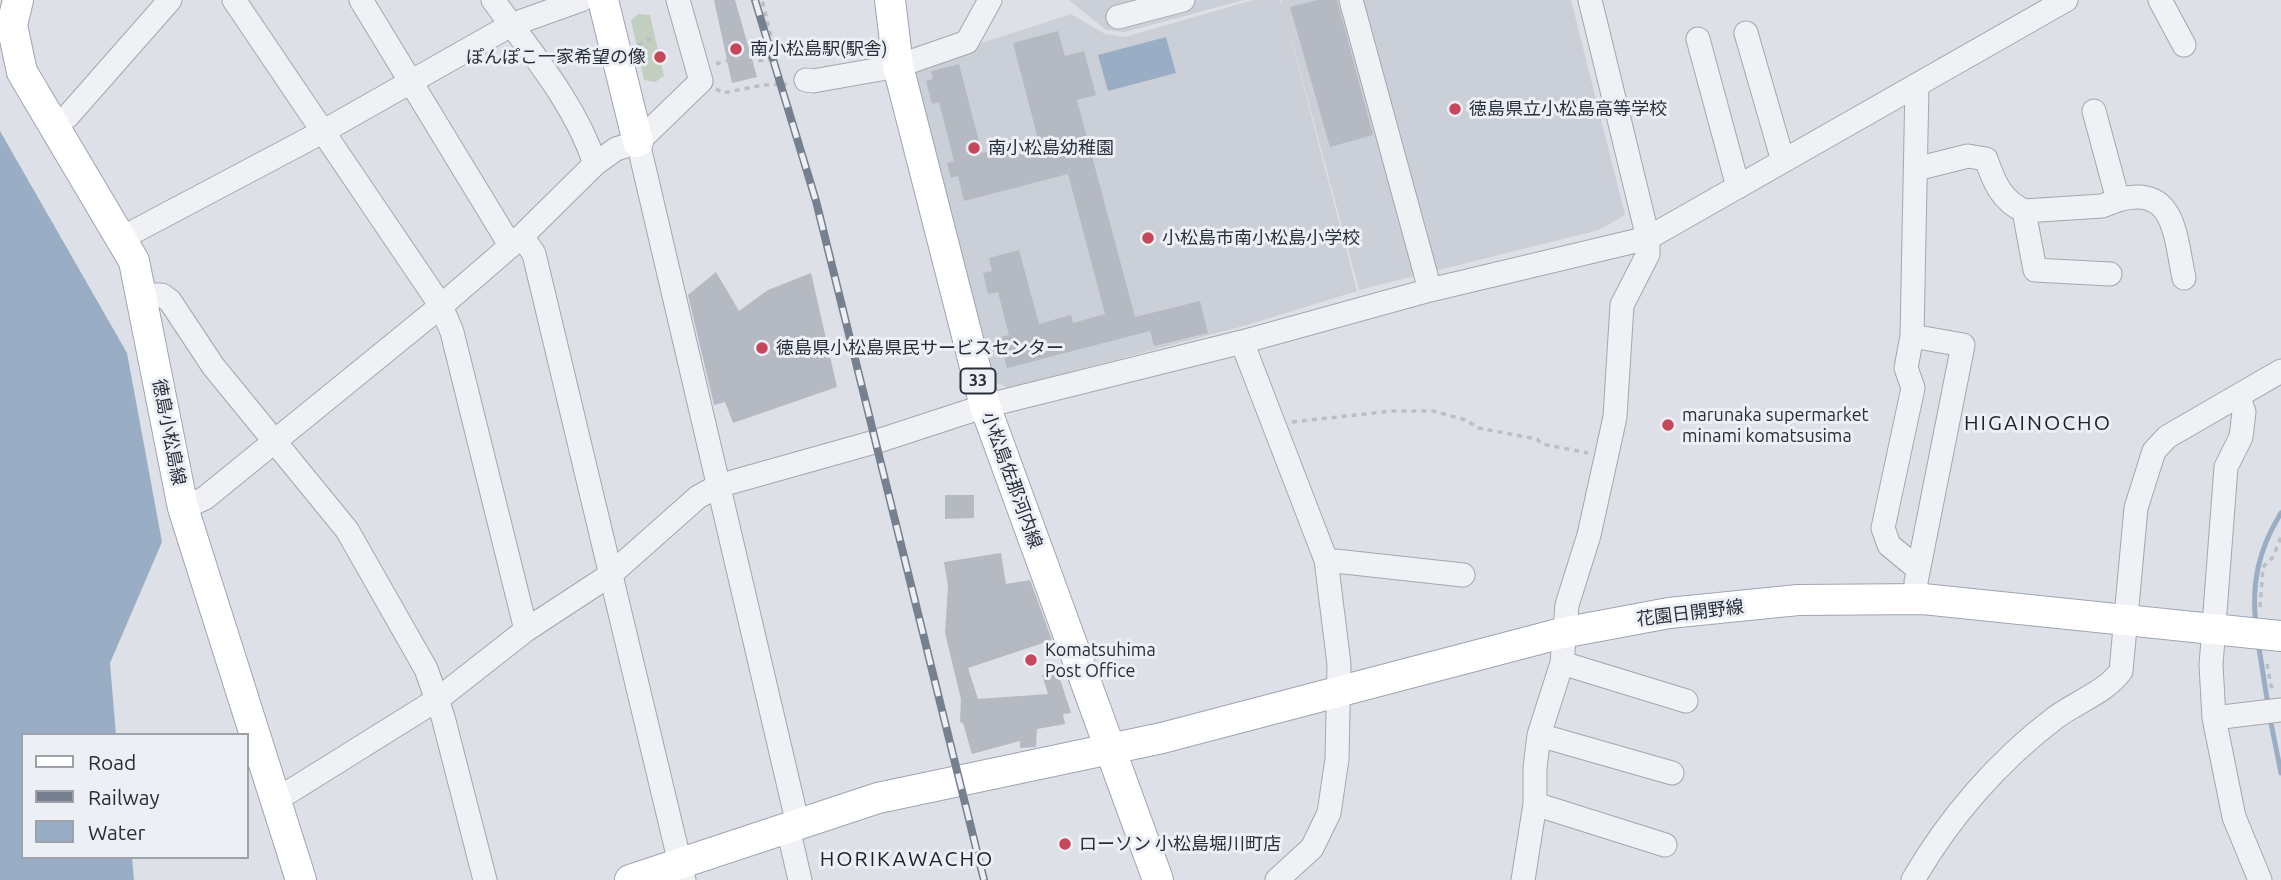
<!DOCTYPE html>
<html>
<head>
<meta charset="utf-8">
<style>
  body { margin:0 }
  #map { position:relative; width:2281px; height:880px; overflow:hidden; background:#dde0e6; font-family:Ubuntu,sans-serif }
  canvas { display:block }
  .legend { position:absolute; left:21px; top:733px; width:228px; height:126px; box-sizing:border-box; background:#eceff4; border:2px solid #9da2aa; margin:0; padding:9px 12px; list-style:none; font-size:21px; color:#272e3b }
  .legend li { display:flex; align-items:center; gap:14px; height:35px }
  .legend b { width:35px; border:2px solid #9da2aa }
</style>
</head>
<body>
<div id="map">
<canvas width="2281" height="880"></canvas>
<ul class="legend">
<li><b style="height:9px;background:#fff"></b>Road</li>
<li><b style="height:9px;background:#77808e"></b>Railway</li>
<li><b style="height:19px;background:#99aec4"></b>Water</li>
</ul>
</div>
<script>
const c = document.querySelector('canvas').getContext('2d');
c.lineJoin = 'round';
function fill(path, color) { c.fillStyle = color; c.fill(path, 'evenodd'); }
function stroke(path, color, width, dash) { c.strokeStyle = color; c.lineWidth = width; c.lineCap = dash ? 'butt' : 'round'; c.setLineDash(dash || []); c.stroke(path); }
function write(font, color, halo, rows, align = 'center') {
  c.font = font + ' Ubuntu,"Noto Sans JP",sans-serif'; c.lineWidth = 6; c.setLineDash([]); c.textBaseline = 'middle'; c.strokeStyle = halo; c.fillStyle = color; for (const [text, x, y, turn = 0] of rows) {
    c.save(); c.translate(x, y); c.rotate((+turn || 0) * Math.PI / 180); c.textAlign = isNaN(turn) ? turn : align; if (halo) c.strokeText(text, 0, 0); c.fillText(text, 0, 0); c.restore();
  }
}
const built = new Path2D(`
  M 1069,0 L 1244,0 L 1125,32 L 1106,30 Z
  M 1253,0 L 1279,0 L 1282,4 L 1357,291 L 1247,325 L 1009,388 L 994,382 L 966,289 L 911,66 L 1071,14 L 1105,34 L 1125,37 Z
  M 1281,0 L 1571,0 L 1625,215 L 1599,230 L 1359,290 Z`);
const green = new Path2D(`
  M 639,14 L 650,15 L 664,76 L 655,82 L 644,80 L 631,20 Z`);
const water = new Path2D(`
  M 1166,37 L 1176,73 L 1108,91 L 1098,55 Z
  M 0,131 L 127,353 L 162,542 L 110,663 L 116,735 L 23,735 L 23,857 L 132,857 L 134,880 L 0,880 Z`);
const stream = new Path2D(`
  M 2256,625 C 2251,583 2259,548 2281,513
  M 2258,642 L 2268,705
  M 2270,718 L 2281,773`);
const building = new Path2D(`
  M 714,0 L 735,0 L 757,77 L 732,83 Z
  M 1318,0 L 1337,0 L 1373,135 L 1330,147 L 1290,7 Z
  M 1058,31 L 1065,56 L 1084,51 L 1096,95 L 1077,100 L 1135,317 L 1200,301 L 1208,333 L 1154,346 L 1150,331 L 1007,368 L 999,337 L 1009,335 L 998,292 L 988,294 L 983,273 L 992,271 L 989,258 L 1019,250 L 1039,324 L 1071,315 L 1073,323 L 1105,314 L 1068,174 L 964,201 L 958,176 L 951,178 L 947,163 L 954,161 L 939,102 L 932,104 L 926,81 L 933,79 L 931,71 L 959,64 L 982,153 L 1038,139 L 1013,43 Z
  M 716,272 L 739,311 L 768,290 L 811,273 L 837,387 L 733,423 L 725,402 L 714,405 L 688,295 Z
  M 945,495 L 974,495 L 974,518 L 945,519 Z
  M 1001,553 L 1006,584 L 1030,580 L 1052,640 L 968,668 L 978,699 L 1048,694 L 1042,675 L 1057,670 L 1071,713 L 1063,714 L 1065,724 L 1037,729 L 1036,747 L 1020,748 L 1020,741 L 972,754 L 963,723 L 960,722 L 961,699 L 945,633 L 948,586 L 944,562 Z`);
const path = new Path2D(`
  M 638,45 L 649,39 L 656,40
  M 716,64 L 748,55 L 750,63 L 776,57 L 762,0
  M 716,89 L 723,93 L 763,85 L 787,84
  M 1292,422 L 1393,411 L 1433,411 L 1466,420 L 1478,428 L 1537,439 L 1542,444 L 1588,453
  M 2260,607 L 2263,567 L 2273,557 L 2281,537
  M 2267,664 L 2271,686 L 2276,691`);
const minor = new Path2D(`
  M 234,0 L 441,306 L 452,332 L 526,630
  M 361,0 L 510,245
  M 493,0 C 530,51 575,103 595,164
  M 1351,0 L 1430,290
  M 2160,0 L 2184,45
  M 1118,17 L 1183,0
  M 1746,33 L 1783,161
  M 1698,39 L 1738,187
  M 806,80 L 813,81 L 898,66 L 967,42 L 990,0
  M 1917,85 L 1912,336 L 1906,368 L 1913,388 L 1883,528 L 1889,545 L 1918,569
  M 2094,111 L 2118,200 C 2176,184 2175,237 2184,278
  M 53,124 L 68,116 L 170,0
  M 638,142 L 798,825
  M 1916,169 L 1968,156 L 1986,159 C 1994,182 2001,200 2024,211
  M 522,236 L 534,254 L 684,880
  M 120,239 L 324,131 L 511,25 L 581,0
  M 2110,274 L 2035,270 L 2024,211 L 2102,206 L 2118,200
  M 142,295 L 162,295 L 170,301 L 213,366 L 347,530 L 426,669 L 443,717 L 485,880
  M 1912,336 L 1963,345 L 1916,582
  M 1242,342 L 1326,560 L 1339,664 L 1337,759 L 1329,813 L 1312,848 L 1277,880
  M 2239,398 L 2244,412 L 2241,437 L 2226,467 L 2211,665 L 2214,718 L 2234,817 L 2260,880
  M 183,508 L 205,498 L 441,306 L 522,236 L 595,164 L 616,149 L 638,142 L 701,81 L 678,0
  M 1326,560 L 1463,575
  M 1562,663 L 1686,701
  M 2214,718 L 2281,710
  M 1539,735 L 1672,773
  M 274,796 L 289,792 L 438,699 L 526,630 L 610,575 L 698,497 L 718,486 L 878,441 L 985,406 L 1242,342 L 1430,290 L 1648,238 L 2066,0
  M 1535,804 L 1665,845
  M 788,828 L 800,880
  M 1523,880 L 1535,804 L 1535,768 L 1539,735 L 1562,663 L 1567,605 L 1589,535 L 1615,417 L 1622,305 L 1648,254 L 1648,238 L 1590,0
  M 1913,880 C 1948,819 1998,761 2055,718 C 2076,702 2105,693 2121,671 L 2136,508 L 2154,451 L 2167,437 L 2281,371`);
const major = new Path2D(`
  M 18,0 L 12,25 L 22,72 L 134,261 L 183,508 L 301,880
  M 603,0 L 638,142
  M 890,0 L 898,66 L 985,406 L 1158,880
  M 630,880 L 878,798 L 1162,738 L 1562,633 L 1669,613 L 1798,600 L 1923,599 L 2281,636`);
const rail = new Path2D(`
  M 755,0 L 816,201 L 984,880`);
const markers = [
  [736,49,7,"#c54759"],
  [660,57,7,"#c54759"],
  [1455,109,7,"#c54759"],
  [974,148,7,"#c54759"],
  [1148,238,7,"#c54759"],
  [762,348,7,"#c54759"],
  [1668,425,7,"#c54759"],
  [1031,660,7,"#c54759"],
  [1065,844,7,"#c54759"]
];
const shields = [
  [978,381,35]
];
const shieldNames = [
  ["33",978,381]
];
const poiNames = [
  ["南小松島駅(駅舎)",750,49],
  ["ぽんぽこ一家希望の像",646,57,"right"],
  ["徳島県立小松島高等学校",1469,109],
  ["南小松島幼稚園",988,148],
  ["小松島市南小松島小学校",1162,238],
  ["徳島県小松島県民サービスセンター",776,348],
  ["marunaka supermarket",1682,415],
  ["minami komatsusima",1682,436],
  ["Komatsuhima",1045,650],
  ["Post Office",1045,671],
  ["ローソン 小松島堀川町店",1079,844]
];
const streetNames = [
  ["徳島小松島線",169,432,79],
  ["小松島佐那河内線",1012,480,70],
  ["花園日開野線",1690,613,-7]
];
const quarterNames = [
  ["HIGAINOCHO",2038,423],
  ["HORIKAWACHO",907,859]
];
fill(built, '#cbcfd7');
fill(green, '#c2cfbe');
fill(water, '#99aec4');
stroke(stream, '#99aec4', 5);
fill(building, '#b4b9c2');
stroke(minor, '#a3a7af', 25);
stroke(major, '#9da5b1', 32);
stroke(path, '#bbbec4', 3.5, [5, 5]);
stroke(minor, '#eff1f4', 23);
stroke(major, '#fff', 30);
stroke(rail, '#77808e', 8);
stroke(rail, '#eceff4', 5, [16]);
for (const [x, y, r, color] of markers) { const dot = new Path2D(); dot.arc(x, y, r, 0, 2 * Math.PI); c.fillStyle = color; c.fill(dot); stroke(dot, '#eceff4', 2.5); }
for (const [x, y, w] of shields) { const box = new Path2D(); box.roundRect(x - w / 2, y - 12.5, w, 25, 5); c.fillStyle = '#eceff4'; c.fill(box); stroke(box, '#272e3b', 2); }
write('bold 16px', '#272e3b', null, shieldNames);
write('18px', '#272e3b', '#eceff4', poiNames, 'left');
write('18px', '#272e3b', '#eceff4', streetNames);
c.letterSpacing = '2px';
write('21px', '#1a202c', '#eceff4', quarterNames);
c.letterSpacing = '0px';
</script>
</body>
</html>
